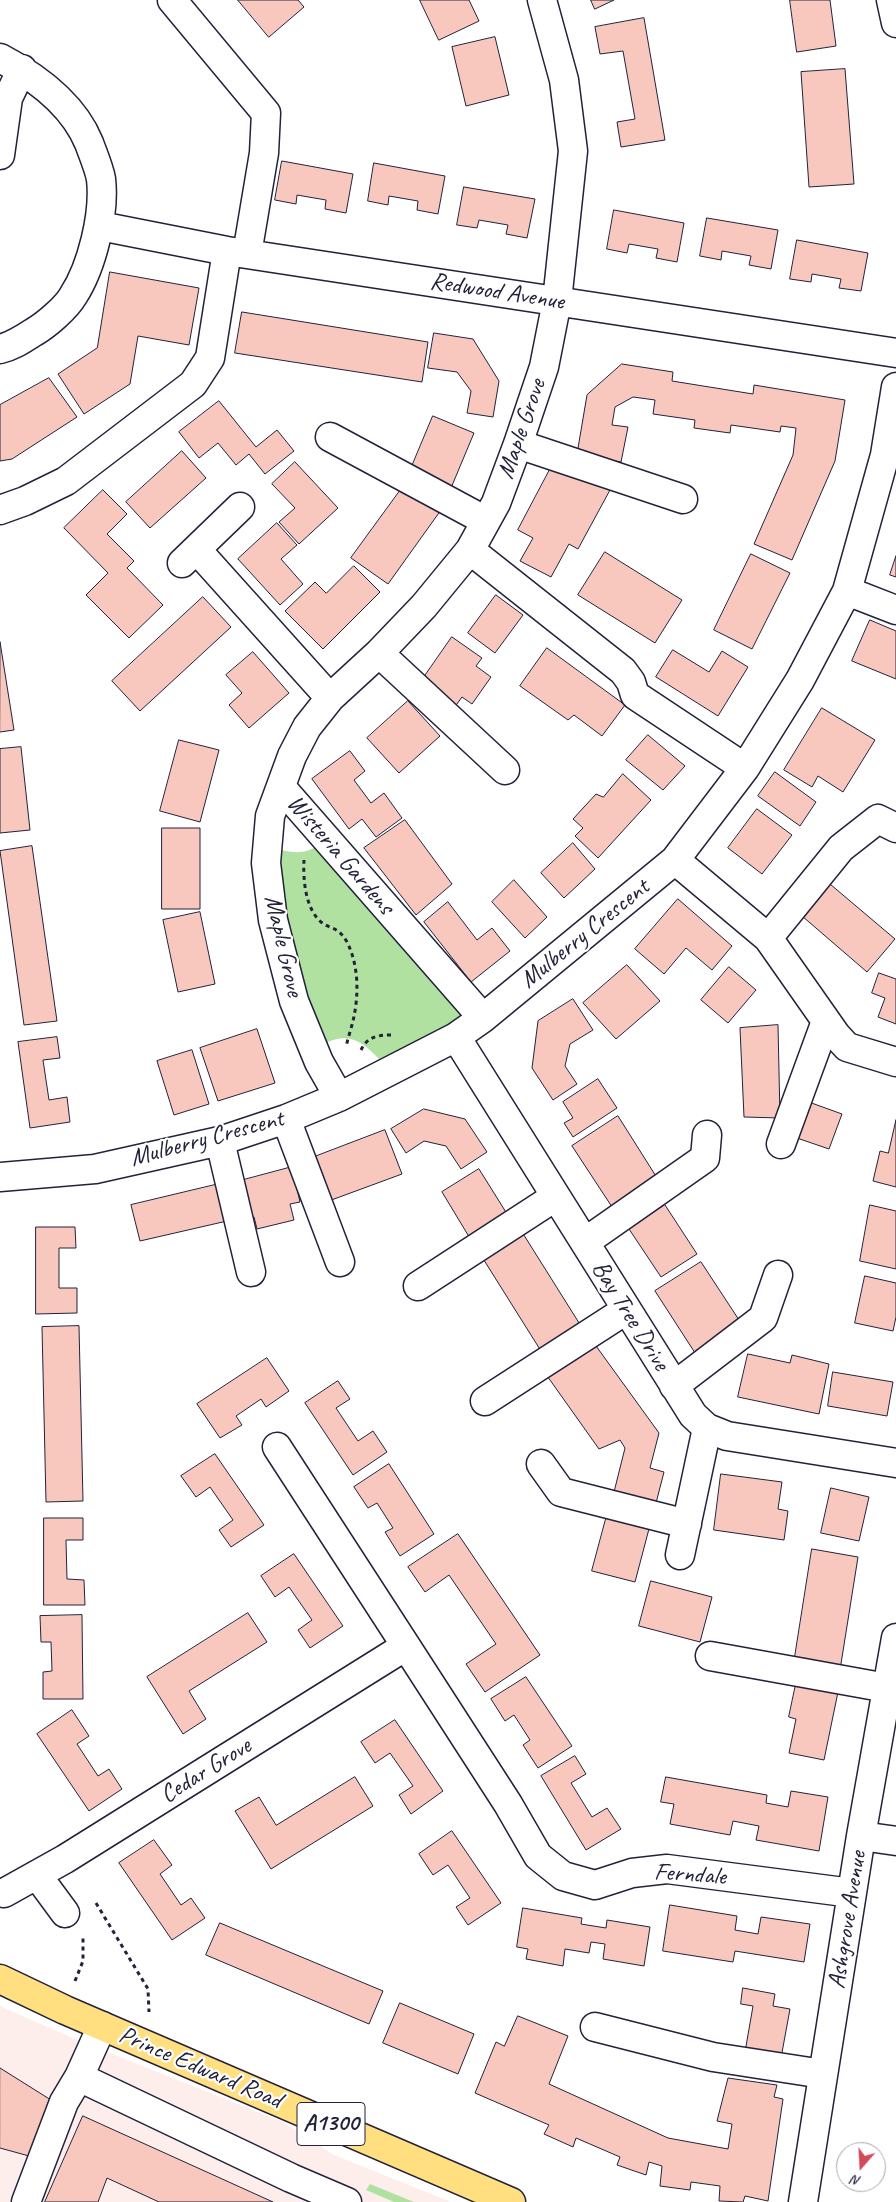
<!DOCTYPE html>
<html>
<head>
<meta charset="utf-8">
<style>
  body { margin:0 }
  #map { position:relative; width:896px; height:2202px; overflow:hidden; background:#fff; font-family:Caveat,sans-serif }
  canvas { display:block }
  .north { position:absolute; left:836px; top:2142px; width:50px; height:50px; box-sizing:border-box; background:#fff; border:1px solid #a7a7b1; border-radius:50%; rotate:199deg; font-size:14px; font-weight:700; line-height:20px; text-align:center; color:#22223b }
  .north::after { content:''; display:block; margin:auto; width:18px; height:22px; background:#d1495b; clip-path:polygon(50% 0,100% 100%,50% 72%,0 100%) }
</style>
</head>
<body>
<div id="map">
<canvas width="896" height="2202"></canvas>
<div class="north">N</div>
</div>
<script>
const c = document.querySelector('canvas').getContext('2d');
c.lineJoin = 'round';
function fill(path, color) { c.fillStyle = color; c.fill(path, 'evenodd'); }
function stroke(path, color, width, dash) { c.strokeStyle = color; c.lineWidth = width; c.lineCap = dash ? 'butt' : 'round'; c.setLineDash(dash || []); c.stroke(path); }
function write(font, color, halo, rows, align = 'center') {
  c.font = font + ' Caveat,sans-serif'; c.lineWidth = 4.5; c.setLineDash([]); c.textBaseline = 'middle'; c.strokeStyle = halo; c.fillStyle = color; for (const [text, x, y, turn = 0] of rows) {
    c.save(); c.translate(x, y); c.rotate((+turn || 0) * Math.PI / 180); c.textAlign = isNaN(turn) ? turn : align; if (halo) c.strokeText(text, 0, 0); c.fillText(text, 0, 0); c.restore();
  }
}
const built = new Path2D(`
  M 0,2006 L 75,2039 L 283,2122 L 334,2155 L 451,2202 L 25,2202 L 13,2197 L 11,2202 L 0,2202 Z`);
const green = new Path2D(`
  M 319,845 L 464,1017 L 448,1027 L 379,1059 C 362,1041 349,1032 325,1043 L 304,995 L 287,929 L 280,850 C 295,853 306,854 319,845 Z
  M 370,2184 L 414,2202 L 394,2202 L 366,2190 Z`);
const building = new Path2D(`
  M 238,0 L 298,0 L 304,7 L 269,37 Z
  M 420,0 L 469,0 L 479,21 L 439,40 Z
  M 591,0 L 614,0 L 595,9 Z
  M 790,0 L 830,0 L 836,46 L 797,52 Z
  M 644,18 L 665,140 L 621,147 L 617,122 L 635,119 L 623,51 L 600,54 L 595,27 Z
  M 495,37 L 509,95 L 466,106 L 452,47 Z
  M 845,69 L 854,184 L 809,187 L 801,72 Z
  M 282,161 L 353,174 L 346,213 L 325,209 L 326,200 L 297,195 L 296,204 L 275,200 Z
  M 374,163 L 445,176 L 438,214 L 417,210 L 418,201 L 389,196 L 388,205 L 368,201 Z
  M 464,187 L 535,199 L 527,238 L 506,234 L 508,225 L 479,220 L 477,228 L 457,225 Z
  M 614,210 L 684,223 L 677,262 L 656,258 L 658,249 L 629,244 L 627,253 L 607,249 Z
  M 707,218 L 778,230 L 771,269 L 749,265 L 751,256 L 722,251 L 721,260 L 700,256 Z
  M 797,240 L 868,253 L 861,291 L 839,288 L 841,279 L 812,274 L 811,282 L 790,279 Z
  M 110,272 L 199,288 L 189,345 L 138,336 L 130,384 L 84,414 L 58,374 L 97,348 Z
  M 242,312 L 428,342 L 422,382 L 235,353 Z
  M 434,333 L 473,339 L 499,381 L 493,417 L 467,413 L 471,391 L 457,372 L 428,368 Z
  M 622,364 L 673,372 L 672,381 L 753,394 L 754,385 L 845,400 L 835,461 L 792,560 L 754,544 L 793,455 L 796,428 L 781,426 L 780,432 L 731,425 L 730,433 L 694,428 L 695,420 L 653,414 L 655,400 L 633,397 L 615,407 L 612,425 L 628,427 L 621,462 L 577,454 L 587,395 Z
  M 49,378 L 77,417 L 12,459 L 0,461 L 0,405 Z
  M 219,401 L 256,447 L 277,430 L 294,451 L 265,474 L 249,454 L 236,465 L 218,443 L 199,458 L 179,432 Z
  M 433,416 L 474,433 L 451,488 L 410,471 Z
  M 182,451 L 206,478 L 150,528 L 126,502 Z
  M 555,460 L 610,490 L 578,549 L 569,544 L 551,577 L 520,561 L 533,538 L 518,530 Z
  M 295,462 L 338,508 L 299,544 L 279,522 L 295,508 L 272,484 Z
  M 405,484 L 441,510 L 388,584 L 351,558 Z
  M 103,490 L 127,514 L 107,534 L 134,561 L 127,568 L 163,605 L 129,638 L 86,595 L 108,573 L 64,528 Z
  M 277,523 L 297,545 L 281,559 L 303,584 L 280,605 L 238,559 Z
  M 605,552 L 682,600 L 655,643 L 578,595 Z
  M 751,554 L 790,573 L 752,649 L 714,630 Z
  M 896,556 L 896,577 L 890,575 Z
  M 354,566 L 380,592 L 323,649 L 285,611 L 315,582 L 326,593 Z
  M 496,595 L 523,615 L 495,653 L 468,633 Z
  M 203,597 L 231,627 L 140,711 L 112,681 Z
  M 870,620 L 896,631 L 896,679 L 852,661 Z
  M 452,637 L 482,658 L 476,666 L 491,677 L 472,704 L 462,697 L 454,708 L 420,683 Z
  M 0,642 L 14,730 L 0,732 Z
  M 547,648 L 625,705 L 602,736 L 574,715 L 568,720 L 520,686 Z
  M 673,650 L 709,672 L 722,651 L 748,667 L 718,716 L 656,677 Z
  M 253,652 L 289,693 L 249,728 L 229,705 L 242,693 L 226,675 Z
  M 408,701 L 440,736 L 399,773 L 367,738 Z
  M 822,708 L 875,740 L 843,792 L 818,776 L 812,787 L 784,770 Z
  M 648,735 L 685,766 L 663,790 L 626,760 Z
  M 179,740 L 219,750 L 200,822 L 160,811 Z
  M 21,747 L 30,830 L 0,833 L 0,749 Z
  M 350,751 L 365,771 L 354,780 L 371,803 L 384,793 L 402,818 L 376,837 L 362,819 L 349,829 L 312,779 Z
  M 775,772 L 816,802 L 800,826 L 758,796 Z
  M 623,774 L 651,800 L 598,858 L 575,836 L 583,828 L 573,819 L 596,794 L 603,797 Z
  M 757,809 L 792,835 L 762,874 L 728,848 Z
  M 405,820 L 452,884 L 416,915 L 364,848 Z
  M 162,828 L 200,828 L 200,909 L 162,909 Z
  M 573,843 L 595,869 L 564,898 L 541,873 Z
  M 32,846 L 57,1021 L 24,1025 L 0,851 Z
  M 514,880 L 547,917 L 525,938 L 492,902 Z
  M 830,884 L 895,939 L 867,972 L 802,916 Z
  M 678,899 L 732,946 L 712,970 L 686,948 L 664,974 L 635,949 Z
  M 448,902 L 477,940 L 492,928 L 510,951 L 471,982 L 424,922 Z
  M 200,912 L 215,984 L 178,992 L 163,920 Z
  M 627,965 L 660,1001 L 616,1039 L 583,1003 Z
  M 729,967 L 756,990 L 728,1023 L 701,1000 Z
  M 879,973 L 896,979 L 896,1024 L 878,1017 L 885,998 L 872,993 Z
  M 573,999 L 593,1030 L 570,1044 L 565,1066 L 577,1084 L 553,1100 L 532,1068 L 538,1021 Z
  M 778,1025 L 780,1118 L 744,1117 L 740,1028 Z
  M 257,1029 L 275,1083 L 218,1101 L 200,1048 Z
  M 57,1037 L 60,1058 L 43,1060 L 49,1100 L 67,1097 L 70,1122 L 30,1128 L 18,1042 Z
  M 192,1050 L 209,1104 L 174,1115 L 157,1061 Z
  M 598,1079 L 617,1108 L 573,1137 L 564,1123 L 573,1118 L 563,1102 Z
  M 806,1101 L 842,1114 L 829,1149 L 794,1137 Z
  M 424,1109 L 465,1119 L 487,1152 L 461,1169 L 446,1146 L 424,1141 L 406,1153 L 391,1129 Z
  M 618,1116 L 659,1181 L 614,1210 L 572,1146 Z
  M 896,1120 L 896,1187 L 873,1181 L 880,1151 L 888,1153 Z
  M 385,1130 L 402,1174 L 326,1202 L 309,1159 Z
  M 292,1167 L 300,1202 L 290,1204 L 294,1220 L 257,1229 L 254,1217 L 245,1220 L 236,1182 Z
  M 479,1169 L 509,1217 L 471,1240 L 442,1192 Z
  M 219,1184 L 227,1221 L 140,1241 L 131,1205 Z
  M 665,1205 L 697,1254 L 661,1277 L 629,1229 Z
  M 870,1205 L 896,1211 L 896,1269 L 860,1261 Z
  M 36,1227 L 75,1227 L 76,1248 L 59,1248 L 59,1288 L 77,1288 L 77,1313 L 36,1314 Z
  M 522,1232 L 581,1326 L 541,1351 L 482,1257 Z
  M 701,1262 L 743,1326 L 697,1356 L 655,1291 Z
  M 865,1276 L 896,1283 L 896,1317 L 893,1331 L 855,1323 Z
  M 79,1326 L 83,1501 L 46,1502 L 42,1327 Z
  M 591,1339 L 659,1433 L 650,1468 L 664,1472 L 655,1507 L 613,1496 L 625,1448 L 620,1440 L 599,1449 L 545,1373 Z
  M 748,1354 L 790,1363 L 792,1355 L 829,1364 L 819,1414 L 738,1397 Z
  M 267,1358 L 289,1391 L 266,1407 L 261,1399 L 236,1416 L 242,1425 L 220,1438 L 197,1404 Z
  M 833,1372 L 893,1382 L 887,1416 L 828,1406 Z
  M 338,1381 L 350,1399 L 336,1408 L 358,1441 L 373,1431 L 387,1452 L 353,1475 L 305,1403 Z
  M 215,1454 L 264,1525 L 231,1547 L 219,1530 L 233,1520 L 210,1487 L 196,1497 L 181,1476 Z
  M 389,1464 L 434,1534 L 400,1556 L 385,1532 L 393,1528 L 377,1503 L 368,1508 L 354,1487 Z
  M 721,1474 L 782,1482 L 778,1509 L 788,1511 L 784,1540 L 714,1530 Z
  M 831,1488 L 869,1497 L 859,1541 L 821,1533 Z
  M 607,1515 L 650,1525 L 635,1582 L 592,1571 Z
  M 44,1518 L 83,1518 L 83,1540 L 66,1540 L 67,1579 L 84,1580 L 85,1605 L 44,1605 Z
  M 458,1534 L 540,1655 L 485,1692 L 466,1664 L 496,1644 L 449,1575 L 425,1592 L 408,1567 Z
  M 812,1549 L 858,1557 L 840,1670 L 794,1663 Z
  M 294,1554 L 343,1626 L 310,1648 L 298,1630 L 312,1620 L 289,1587 L 275,1597 L 261,1576 Z
  M 651,1581 L 712,1597 L 700,1642 L 639,1626 Z
  M 248,1613 L 267,1642 L 189,1691 L 206,1719 L 183,1734 L 147,1677 Z
  M 82,1615 L 83,1699 L 43,1699 L 43,1672 L 52,1671 L 51,1642 L 41,1642 L 40,1616 Z
  M 526,1677 L 572,1746 L 538,1768 L 523,1745 L 530,1740 L 514,1715 L 505,1721 L 491,1699 Z
  M 796,1684 L 838,1692 L 824,1760 L 789,1753 L 796,1719 L 789,1717 Z
  M 72,1710 L 89,1736 L 77,1744 L 98,1776 L 109,1769 L 122,1789 L 89,1811 L 37,1734 Z
  M 395,1720 L 443,1791 L 411,1814 L 399,1795 L 413,1786 L 390,1753 L 375,1763 L 361,1742 Z
  M 575,1756 L 586,1774 L 571,1783 L 592,1817 L 607,1808 L 621,1829 L 586,1850 L 541,1776 Z
  M 355,1777 L 373,1806 L 271,1869 L 235,1811 L 259,1797 L 276,1825 Z
  M 666,1777 L 767,1795 L 766,1803 L 788,1807 L 791,1791 L 828,1797 L 819,1851 L 756,1840 L 759,1826 L 733,1821 L 730,1835 L 670,1824 L 674,1804 L 661,1802 Z
  M 452,1831 L 501,1903 L 468,1925 L 456,1907 L 470,1898 L 448,1865 L 433,1875 L 419,1854 Z
  M 154,1840 L 172,1865 L 160,1874 L 181,1905 L 191,1898 L 205,1918 L 172,1940 L 119,1863 Z
  M 670,1905 L 737,1916 L 735,1930 L 758,1934 L 761,1917 L 810,1924 L 804,1962 L 735,1951 L 733,1962 L 663,1951 Z
  M 523,1908 L 582,1918 L 581,1924 L 606,1928 L 607,1920 L 650,1927 L 644,1966 L 603,1959 L 605,1944 L 591,1942 L 589,1953 L 565,1949 L 563,1966 L 526,1959 L 528,1949 L 517,1947 Z
  M 220,1923 L 383,1991 L 369,2024 L 206,1955 Z
  M 743,1988 L 775,1994 L 773,2006 L 790,2009 L 781,2058 L 745,2052 L 753,2006 L 741,2004 Z
  M 400,2003 L 474,2034 L 458,2074 L 383,2043 Z
  M 518,2016 L 568,2036 L 549,2084 L 668,2138 L 728,2149 L 732,2124 L 717,2121 L 728,2078 L 777,2085 L 774,2097 L 783,2099 L 768,2201 L 745,2196 L 743,2202 L 719,2201 L 720,2186 L 691,2182 L 690,2190 L 660,2186 L 662,2166 L 649,2162 L 646,2175 L 617,2165 L 620,2157 L 576,2138 L 573,2147 L 544,2134 L 549,2125 L 475,2093 L 496,2042 L 504,2046 Z
  M 0,2068 L 51,2100 L 29,2156 L 0,2148 Z
  M 83,2116 L 273,2202 L 159,2202 L 107,2178 L 98,2202 L 45,2202 Z`);
const path = new Path2D(`
  M 304,860 C 303,879 305,908 321,922 C 331,930 338,926 347,942 C 359,966 359,995 353,1021 C 351,1029 348,1038 346,1047
  M 361,1050 C 367,1037 377,1035 391,1035
  M 96,1903 L 148,1989 L 149,2012
  M 75,1981 L 83,1961 L 83,1936`);
const minor = new Path2D(`
  M 172,0 L 266,113 L 264,153 L 247,254
  M 891,0 L 896,23
  M 0,58 C 36,77 73,104 89,143 C 93,154 99,168 101,179 C 105,214 92,267 73,296 C 66,308 46,325 34,332 C 23,339 13,346 0,349
  M 0,155 L 8,98 L 22,69
  M 100,226 L 227,251 L 896,353
  M 330,437 L 486,521
  M 518,444 L 683,499
  M 0,510 L 25,501 L 66,481 L 193,384 L 210,358 L 227,251
  M 197,550 L 330,698
  M 470,550 L 623,671 L 631,682 L 635,695 L 745,768
  M 182,563 L 240,507
  M 847,591 L 896,610
  M 379,653 L 505,770
  M 281,787 L 483,1018
  M 675,860 L 768,938 L 836,1035 L 847,1047 L 896,1062
  M 768,938 L 841,848 L 878,819 L 896,828
  M 456,1037 L 693,1415 L 707,1428 L 727,1436 L 896,1463
  M 339,1097 L 319,1062 L 294,1001 L 273,920 L 266,863 L 270,816 L 292,756 L 307,727 L 330,698 L 379,653 L 424,606 L 470,550 L 496,503 L 518,444 L 544,367 L 557,301 L 573,151 L 564,80 L 542,0
  M 286,1119 L 340,1262
  M 220,1141 L 251,1272
  M 781,1144 L 826,1021
  M 0,1177 L 95,1169 L 220,1141 L 286,1119 L 339,1097 L 456,1037 L 483,1018 L 675,860 L 745,768 L 800,680 L 847,591 L 885,455 L 896,387
  M 585,1242 L 705,1158 L 707,1135
  M 418,1286 L 555,1197
  M 674,1386 L 763,1318 L 778,1275
  M 485,1401 L 626,1310
  M 277,1447 L 406,1646 L 508,1804 L 538,1856 L 563,1876 L 595,1885 L 632,1873 L 667,1869 L 852,1893
  M 541,1464 L 561,1492 L 687,1524
  M 680,1555 L 707,1428
  M 710,1656 L 887,1688
  M 861,1836 L 896,1841
  M 37,1875 L 65,1913
  M 4,1893 L 65,1859 L 406,1646
  M 102,2026 L 79,2077 L 291,2178 L 347,2202
  M 595,2027 L 713,2057 L 823,2074
  M 26,2202 L 64,2102 L 79,2077
  M 803,2202 L 861,1836 L 896,1638`);
const major = new Path2D(`
  M 0,1979 L 65,2010 L 511,2202`);
const shields = [
  [331,2124,68]
];
const shieldNames = [
  ["A1300",331,2124]
];
const streetNames = [
  ["Redwood Avenue",497,292,9],
  ["Maple Grove",522,429,-71],
  ["Wisteria Gardens",340,855,49],
  ["Mulberry Crescent",585,934,-39],
  ["Maple Grove",283,946,77],
  ["Mulberry Crescent",207,1139,-15],
  ["Bay Tree Drive",630,1316,58],
  ["Cedar Grove",206,1771,-32],
  ["Ferndale",690,1875,4],
  ["Ashgrove Avenue",848,1920,-81],
  ["Prince Edward Road",200,2068,23]
];
fill(built, '#fdeeec');
fill(green, '#b1e1a1');
fill(building, '#f8c8bf');
stroke(building, '#22223b', 1);
stroke(minor, '#22223b', 31);
stroke(major, '#22223b', 31);
stroke(path, '#22223b', 3, [4, 4]);
stroke(minor, '#fff', 28);
stroke(major, '#ffdf80', 28);
for (const [x, y, w] of shields) { const box = new Path2D(); box.roundRect(x - w / 2, y - 21.5, w, 43, 4); c.fillStyle = '#fff'; c.fill(box); stroke(box, '#22223b', 1); }
write('bold 24px', '#22223b', null, shieldNames);
write('25px', '#22223b', '#fff', streetNames);
</script>
</body>
</html>
